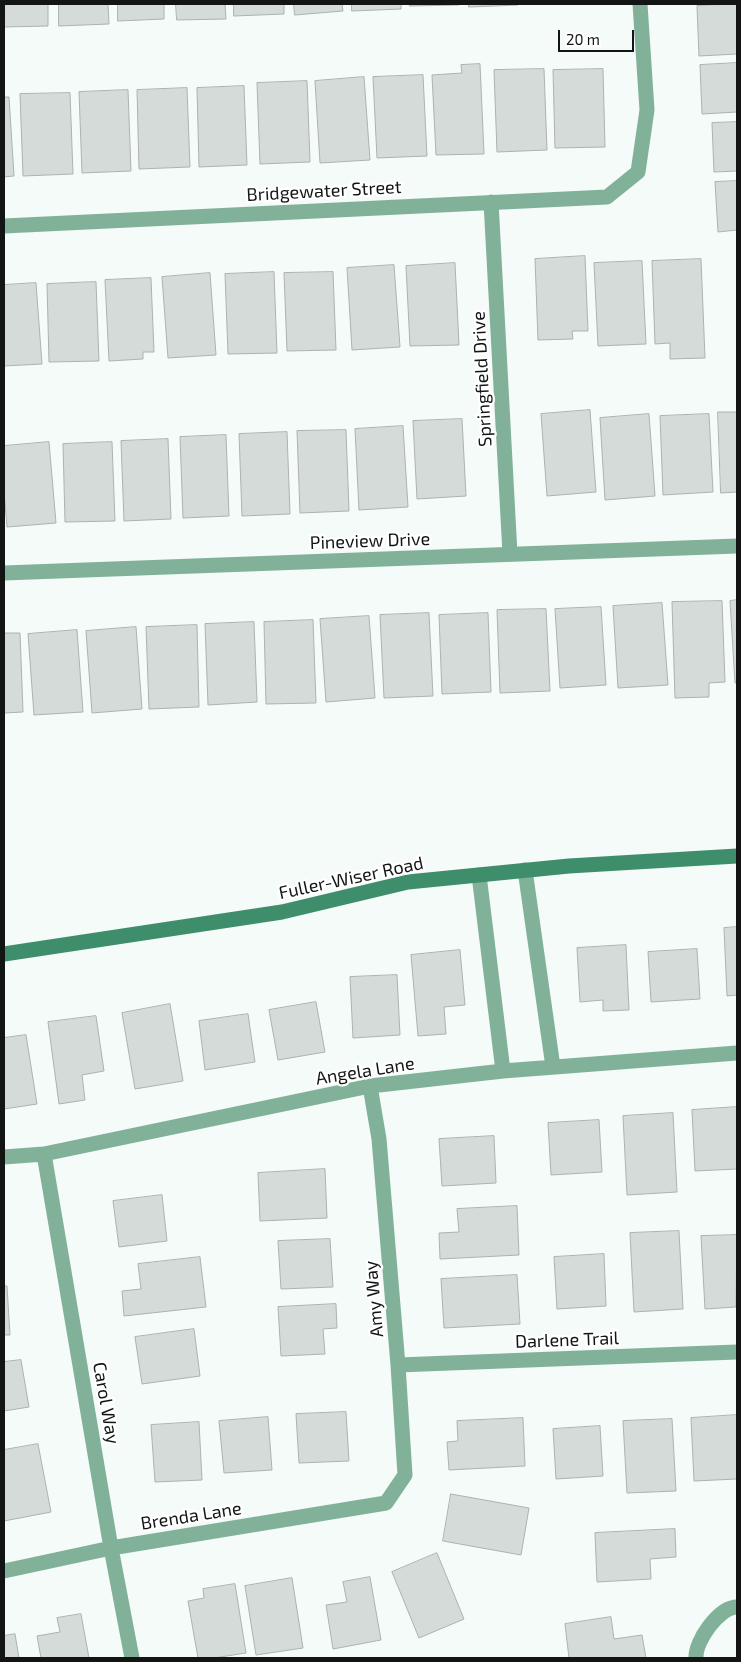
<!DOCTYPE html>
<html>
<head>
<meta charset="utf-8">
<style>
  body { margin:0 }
  #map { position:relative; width:741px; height:1662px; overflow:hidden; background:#f5fbf8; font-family:"Exo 2",sans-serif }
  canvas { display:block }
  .frame { position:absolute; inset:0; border:5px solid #131514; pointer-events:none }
  .scale { position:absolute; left:558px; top:30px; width:76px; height:22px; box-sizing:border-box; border:2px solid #131514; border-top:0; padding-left:6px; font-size:15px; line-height:18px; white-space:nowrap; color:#131514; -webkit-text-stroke:4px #fff; paint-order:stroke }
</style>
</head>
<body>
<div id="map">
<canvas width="741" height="1662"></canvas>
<div class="frame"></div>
<div class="scale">20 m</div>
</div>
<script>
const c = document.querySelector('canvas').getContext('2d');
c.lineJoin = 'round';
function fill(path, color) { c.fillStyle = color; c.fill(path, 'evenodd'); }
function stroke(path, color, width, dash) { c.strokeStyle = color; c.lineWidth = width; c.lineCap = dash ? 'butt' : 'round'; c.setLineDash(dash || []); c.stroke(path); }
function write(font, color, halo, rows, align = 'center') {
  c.font = font + ' "Exo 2",sans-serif'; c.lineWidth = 4.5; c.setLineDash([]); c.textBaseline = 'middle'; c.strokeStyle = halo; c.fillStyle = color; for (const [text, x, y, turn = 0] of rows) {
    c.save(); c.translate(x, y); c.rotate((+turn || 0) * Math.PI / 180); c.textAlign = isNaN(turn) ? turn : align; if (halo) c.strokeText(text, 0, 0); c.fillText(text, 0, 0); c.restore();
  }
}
const building = new Path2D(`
  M 4,4 L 48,4 L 48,26 L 4,27 Z
  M 59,4 L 108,4 L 109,24 L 59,26 Z
  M 118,4 L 164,4 L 164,19 L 118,21 Z
  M 176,4 L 225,4 L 226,19 L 177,20 Z
  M 234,4 L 284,4 L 284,14 L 234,16 Z
  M 294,4 L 342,4 L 343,11 L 295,15 Z
  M 352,4 L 401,4 L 401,9 L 352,11 Z
  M 410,4 L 459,4 L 459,5 L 410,6 Z
  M 469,4 L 518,4 L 518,5 L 469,7 Z
  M 737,4 L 737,54 L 699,56 L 697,6 Z
  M 737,63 L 737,112 L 702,114 L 700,65 Z
  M 480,64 L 484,154 L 436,155 L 432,75 L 462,73 L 461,65 Z
  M 544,69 L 547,150 L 497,152 L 494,70 Z
  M 603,69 L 605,147 L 555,148 L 553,70 Z
  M 423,75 L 427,156 L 377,158 L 373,77 Z
  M 364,77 L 370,160 L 320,163 L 315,81 Z
  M 307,81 L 310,162 L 260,164 L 257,83 Z
  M 244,86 L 247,165 L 199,167 L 197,88 Z
  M 187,88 L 190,167 L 139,169 L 137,90 Z
  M 128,90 L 131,171 L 82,173 L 79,92 Z
  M 70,93 L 73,174 L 23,176 L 20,94 Z
  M 4,97 L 9,97 L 14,176 L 4,177 Z
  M 737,122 L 737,171 L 714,172 L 712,123 Z
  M 737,181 L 737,230 L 718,232 L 715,182 Z
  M 585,256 L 588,331 L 572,331 L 573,339 L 538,340 L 535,259 Z
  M 701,259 L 705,358 L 670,359 L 670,343 L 655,344 L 652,261 Z
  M 642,261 L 646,344 L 598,346 L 594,263 Z
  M 455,263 L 459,345 L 410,346 L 406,266 Z
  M 394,265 L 400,347 L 352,350 L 347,268 Z
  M 274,272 L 277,353 L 228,354 L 225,274 Z
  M 333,272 L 336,350 L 287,351 L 284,273 Z
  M 210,273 L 216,355 L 168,358 L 162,277 Z
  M 151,278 L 154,352 L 143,352 L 143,359 L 109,361 L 105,280 Z
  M 96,282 L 99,361 L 49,362 L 47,284 Z
  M 36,283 L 42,364 L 4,366 L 4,285 Z
  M 590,410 L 596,492 L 547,496 L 541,414 Z
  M 718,412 L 737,412 L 737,492 L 721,493 Z
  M 649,414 L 655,496 L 605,500 L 600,418 Z
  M 709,414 L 713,492 L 663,495 L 660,416 Z
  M 462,419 L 466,496 L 417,499 L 413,421 Z
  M 403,426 L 408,507 L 359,510 L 355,429 Z
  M 346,430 L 349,511 L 300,513 L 297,431 Z
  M 287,432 L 290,514 L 242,516 L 239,434 Z
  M 226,435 L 229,516 L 183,518 L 180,437 Z
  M 168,439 L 171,519 L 124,521 L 121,441 Z
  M 49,442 L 56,523 L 7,527 L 4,491 L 4,446 Z
  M 112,442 L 115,521 L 65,522 L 63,444 Z
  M 737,600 L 737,683 L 735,683 L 730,601 Z
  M 722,601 L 725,682 L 709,683 L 709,697 L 675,698 L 672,602 Z
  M 662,603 L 668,685 L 618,688 L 613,606 Z
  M 601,607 L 606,685 L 560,688 L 555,609 Z
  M 546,609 L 550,691 L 500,693 L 497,610 Z
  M 429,613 L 433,696 L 384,698 L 380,615 Z
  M 488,613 L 491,692 L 442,694 L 439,615 Z
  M 369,616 L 375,698 L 326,702 L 320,619 Z
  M 313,620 L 316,703 L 266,704 L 264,622 Z
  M 254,622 L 257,702 L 208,705 L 205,624 Z
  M 197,625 L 199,707 L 149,709 L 146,627 Z
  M 136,627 L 142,709 L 92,713 L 86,631 Z
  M 77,630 L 83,712 L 34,715 L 28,634 Z
  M 4,633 L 20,633 L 23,712 L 4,713 Z
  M 737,927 L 737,995 L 727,996 L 724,928 Z
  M 626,945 L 629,1010 L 603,1011 L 603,1000 L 580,1002 L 577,948 Z
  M 697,949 L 700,999 L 651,1002 L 648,952 Z
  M 460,950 L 465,1005 L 444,1007 L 446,1034 L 418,1036 L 411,955 Z
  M 397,975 L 400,1035 L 353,1038 L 350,977 Z
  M 316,1002 L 325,1052 L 278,1060 L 269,1010 Z
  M 170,1004 L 183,1081 L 135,1089 L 122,1013 Z
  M 248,1014 L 255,1062 L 205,1070 L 199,1021 Z
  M 96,1016 L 104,1071 L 82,1075 L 85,1100 L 59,1104 L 48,1022 Z
  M 26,1035 L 37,1104 L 4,1109 L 4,1038 Z
  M 737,1107 L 737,1169 L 695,1171 L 692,1110 Z
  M 673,1113 L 677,1192 L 627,1195 L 623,1116 Z
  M 599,1120 L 602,1172 L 551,1175 L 548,1123 Z
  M 494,1136 L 496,1183 L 442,1186 L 439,1139 Z
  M 325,1169 L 327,1218 L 260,1221 L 258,1173 Z
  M 162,1195 L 167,1241 L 119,1247 L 113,1201 Z
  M 517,1206 L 519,1255 L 440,1259 L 439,1233 L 459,1232 L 457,1209 Z
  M 679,1231 L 683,1309 L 634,1312 L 630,1233 Z
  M 737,1235 L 736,1307 L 705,1309 L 701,1236 Z
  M 330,1239 L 333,1287 L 281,1289 L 278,1241 Z
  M 604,1254 L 606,1306 L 557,1309 L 554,1257 Z
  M 200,1257 L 206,1307 L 124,1316 L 122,1291 L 141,1289 L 138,1264 Z
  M 517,1275 L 520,1324 L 444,1328 L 441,1279 Z
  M 4,1286 L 7,1286 L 10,1335 L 4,1335 Z
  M 336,1304 L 337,1328 L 323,1329 L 325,1354 L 281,1356 L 278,1307 Z
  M 194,1329 L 200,1376 L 142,1384 L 135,1337 Z
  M 21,1360 L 29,1407 L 4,1411 L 4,1362 Z
  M 346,1412 L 349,1461 L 299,1463 L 296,1414 Z
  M 737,1415 L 737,1479 L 694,1481 L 691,1418 Z
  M 268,1417 L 272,1470 L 224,1473 L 219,1421 Z
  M 523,1418 L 525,1466 L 449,1470 L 447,1442 L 458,1441 L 457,1421 Z
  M 672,1419 L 676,1491 L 627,1493 L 623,1421 Z
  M 199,1422 L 202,1480 L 155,1482 L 151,1425 Z
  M 600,1426 L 603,1476 L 556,1479 L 553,1429 Z
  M 38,1444 L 51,1512 L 4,1521 L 4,1450 Z
  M 451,1494 L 529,1508 L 521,1555 L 443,1541 Z
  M 675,1529 L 676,1557 L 650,1559 L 651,1579 L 597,1582 L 595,1533 Z
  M 437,1553 L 464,1619 L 419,1638 L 392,1572 Z
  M 370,1577 L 381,1640 L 333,1649 L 326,1605 L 347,1602 L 343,1582 Z
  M 292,1578 L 303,1648 L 256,1655 L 245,1586 Z
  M 235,1584 L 246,1653 L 214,1658 L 198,1658 L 188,1601 L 204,1598 L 203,1589 Z
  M 81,1614 L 89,1658 L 41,1658 L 37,1636 L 60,1632 L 57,1618 Z
  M 611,1617 L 614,1639 L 642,1635 L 646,1658 L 569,1658 L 565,1624 Z
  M 15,1634 L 19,1658 L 4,1658 L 4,1636 Z`);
const street = new Path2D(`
  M 491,202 L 510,554
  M 4,226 L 607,197 L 638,172 L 647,110 L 640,4
  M 4,573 L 737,546
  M 525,870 L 553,1067
  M 479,875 L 503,1071
  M 44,1154 L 111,1548 L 132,1658
  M 4,1157 L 44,1154 L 370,1086 L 503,1071 L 737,1053
  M 398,1365 L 737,1352
  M 4,1571 L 111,1548 L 386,1503 L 405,1475 L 398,1365 L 379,1139 L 370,1086
  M 696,1658 C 695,1641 719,1607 737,1607`);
const secondary = new Path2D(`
  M 4,954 L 282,912 L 408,882 L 569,866 L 737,856`);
const streetNames = [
  ["Bridgewater Street",324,191,-3],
  ["Springfield Drive",482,379,-93],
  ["Pineview Drive",370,541,-2],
  ["Fuller-Wiser Road",351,878,-12],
  ["Angela Lane",365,1071,-9],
  ["Amy Way",374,1299,-95],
  ["Darlene Trail",567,1340,-2],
  ["Carol Way",106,1403,80],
  ["Brenda Lane",191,1516,-9]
];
fill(building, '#d5dbd8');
stroke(building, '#adb2af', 1);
stroke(street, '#81b299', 15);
stroke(secondary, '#3e8e6b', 15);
write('18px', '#131514', '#fff', streetNames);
</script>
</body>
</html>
